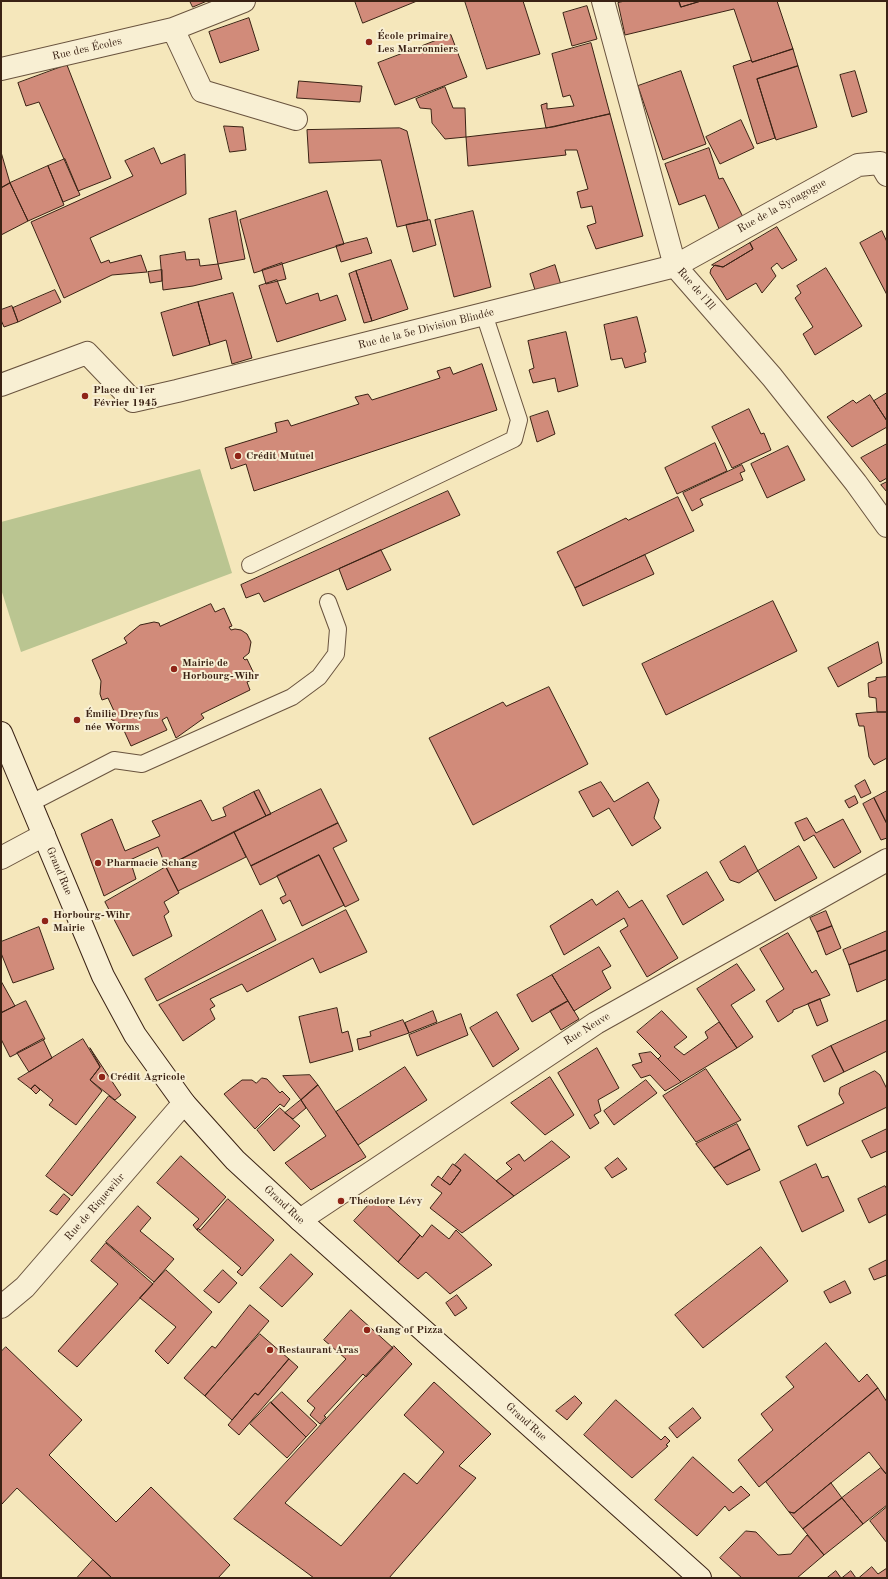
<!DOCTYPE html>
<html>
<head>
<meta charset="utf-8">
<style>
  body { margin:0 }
  #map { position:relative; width:888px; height:1579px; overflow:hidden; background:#f5e7bb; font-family:"Old Standard TT",serif }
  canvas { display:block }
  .frame { position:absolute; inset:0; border:2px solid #3a2214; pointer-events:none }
</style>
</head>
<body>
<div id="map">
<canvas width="888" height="1579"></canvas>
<div class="frame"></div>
</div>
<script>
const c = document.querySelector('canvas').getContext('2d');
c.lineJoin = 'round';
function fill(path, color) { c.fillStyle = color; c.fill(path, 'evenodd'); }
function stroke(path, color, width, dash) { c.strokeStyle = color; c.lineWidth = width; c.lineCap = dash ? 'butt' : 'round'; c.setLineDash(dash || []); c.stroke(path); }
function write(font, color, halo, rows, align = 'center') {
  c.font = font + ' "Old Standard TT",serif'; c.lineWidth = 4; c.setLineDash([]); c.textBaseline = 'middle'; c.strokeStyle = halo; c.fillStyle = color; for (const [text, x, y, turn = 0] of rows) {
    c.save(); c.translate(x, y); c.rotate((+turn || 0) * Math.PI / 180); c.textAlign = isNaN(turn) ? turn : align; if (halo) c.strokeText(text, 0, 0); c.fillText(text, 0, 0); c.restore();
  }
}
const green = new Path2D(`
  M 200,469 L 232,573 L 21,652 L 1,589 L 1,522 Z`);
const building = new Path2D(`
  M 190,1 L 207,1 L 193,7 Z
  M 355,1 L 417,1 L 363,23 Z
  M 465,1 L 523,1 L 540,54 L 487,69 Z
  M 625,1 L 679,1 L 681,7 L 701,1 L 777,1 L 793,49 L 752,62 L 734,9 L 625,35 L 618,3 Z
  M 679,1 L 701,1 L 681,7 Z
  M 587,6 L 597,39 L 572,46 L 563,13 Z
  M 249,18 L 259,50 L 220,63 L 209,32 Z
  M 451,35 L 467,77 L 395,105 L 378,63 Z
  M 591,43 L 610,114 L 546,128 L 541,105 L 547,103 L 547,109 L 574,106 L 570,95 L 563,97 L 552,54 Z
  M 793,49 L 798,66 L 757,79 L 775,138 L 757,144 L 733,66 L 751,60 L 752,62 Z
  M 67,65 L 111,178 L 78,191 L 39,102 L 26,106 L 18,83 Z
  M 798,66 L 817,127 L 776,140 L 757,79 Z
  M 681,71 L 706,144 L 663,160 L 638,86 Z
  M 855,71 L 867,112 L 852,117 L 840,75 Z
  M 299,81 L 362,86 L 360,102 L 297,98 Z
  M 445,87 L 453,108 L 465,108 L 466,137 L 445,139 L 432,123 L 431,109 L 420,108 L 416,99 Z
  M 610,114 L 643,236 L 596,249 L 587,226 L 596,223 L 592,206 L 581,208 L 577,192 L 588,189 L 577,150 L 565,150 L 566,155 L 468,166 L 466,137 L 553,127 Z
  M 741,120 L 754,148 L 720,164 L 706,137 Z
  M 224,126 L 243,127 L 246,150 L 230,152 Z
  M 400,128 L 407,131 L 428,220 L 397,227 L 381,160 L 309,163 L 307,130 Z
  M 154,148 L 161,164 L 185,154 L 186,194 L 90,238 L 101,263 L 109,260 L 110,263 L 141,255 L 147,272 L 112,275 L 64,298 L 31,222 L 133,176 L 125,161 Z
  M 709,148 L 719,179 L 723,178 L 743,217 L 720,231 L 705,195 L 679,205 L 665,164 Z
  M 1,152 L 10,183 L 1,188 Z
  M 65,159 L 80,195 L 63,202 L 48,166 Z
  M 48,166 L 64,205 L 28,221 L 10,183 Z
  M 10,183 L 28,221 L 1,235 L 1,188 Z
  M 327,191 L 344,244 L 254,273 L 240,220 Z
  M 236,211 L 245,259 L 218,264 L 209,219 Z
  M 473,211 L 491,287 L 454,297 L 435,220 Z
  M 430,220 L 436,245 L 413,252 L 406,225 Z
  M 777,227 L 797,260 L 782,269 L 777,263 L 771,268 L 776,276 L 762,293 L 756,283 L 727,300 L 710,273 L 711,269 L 715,265 L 723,267 L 753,249 L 750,243 Z
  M 882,231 L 887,242 L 887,295 L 860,243 Z
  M 367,238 L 372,253 L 341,262 L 336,246 Z
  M 750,243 L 753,249 L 723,267 L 712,265 Z
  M 185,252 L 186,260 L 199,259 L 200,266 L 218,264 L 222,279 L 193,286 L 163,290 L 160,256 Z
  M 391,260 L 408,309 L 372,321 L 356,271 Z
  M 282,263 L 286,279 L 266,284 L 262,270 Z
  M 555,265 L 561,285 L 535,290 L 530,274 Z
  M 826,268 L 862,326 L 815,355 L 803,334 L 813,327 L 795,298 L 801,293 L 797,286 Z
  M 162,270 L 162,281 L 150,283 L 148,272 Z
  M 356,271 L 372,321 L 364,323 L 349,274 Z
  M 277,280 L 286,304 L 318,293 L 320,301 L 337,295 L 346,320 L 277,342 L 259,286 Z
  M 55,290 L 61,302 L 18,322 L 13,308 Z
  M 233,293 L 252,358 L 232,364 L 226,340 L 210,345 L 198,302 Z
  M 198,302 L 210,345 L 173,356 L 161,313 Z
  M 12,306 L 18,322 L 4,327 L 1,320 L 1,310 Z
  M 637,317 L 646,352 L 644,353 L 646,362 L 625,368 L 622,358 L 611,360 L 604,325 Z
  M 566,332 L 578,386 L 558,392 L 555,378 L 533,383 L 529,370 L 534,368 L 528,341 Z
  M 482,364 L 497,410 L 254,491 L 246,464 L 231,469 L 225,448 L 277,432 L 275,423 L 288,420 L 291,426 L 359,404 L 355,397 L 368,394 L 372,400 L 440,378 L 437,371 L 450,367 L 453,374 Z
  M 887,393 L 887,421 L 874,401 Z
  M 870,395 L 887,421 L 887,427 L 852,447 L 827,417 L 853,400 L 856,403 Z
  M 749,409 L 761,434 L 764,433 L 771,450 L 732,468 L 712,427 Z
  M 548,411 L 555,434 L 537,442 L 530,417 Z
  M 715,443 L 727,471 L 677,494 L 665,468 Z
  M 887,444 L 887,478 L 880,482 L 861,458 Z
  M 788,446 L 805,480 L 767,498 L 751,464 Z
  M 742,465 L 745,471 L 740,473 L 743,480 L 700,499 L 703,505 L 692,511 L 683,493 Z
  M 887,482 L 887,492 L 881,485 Z
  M 448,491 L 460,515 L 264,602 L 259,593 L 246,598 L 241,585 Z
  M 678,497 L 694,531 L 575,588 L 557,552 L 626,518 L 628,520 Z
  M 381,550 L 391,570 L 347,590 L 339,569 Z
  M 645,555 L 654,574 L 583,606 L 575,588 Z
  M 773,601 L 797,651 L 666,715 L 642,664 Z
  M 211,604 L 215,612 L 224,608 L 232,626 L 229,627 L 231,630 L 235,629 L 241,630 L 247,634 L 251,642 L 249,653 L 243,658 L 245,660 L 247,659 L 256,678 L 247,682 L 250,690 L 201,714 L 204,718 L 176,738 L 167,717 L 162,720 L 167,730 L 131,746 L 121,724 L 112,720 L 107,714 L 114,711 L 108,698 L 102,700 L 100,694 L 101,681 L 92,660 L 127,643 L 124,638 L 140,625 L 154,622 L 159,623 L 160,626 Z
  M 878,642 L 882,663 L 838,687 L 828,668 Z
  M 887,677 L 887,712 L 877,712 L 876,698 L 869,697 L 868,683 L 876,680 L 876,678 Z
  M 549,687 L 588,764 L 473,825 L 429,738 L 503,702 L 506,706 Z
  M 877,712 L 887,712 L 887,758 L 874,765 L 869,757 L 864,726 L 859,726 L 856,714 Z
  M 865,780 L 871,793 L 861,798 L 855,786 Z
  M 601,782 L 614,802 L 648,782 L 659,800 L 654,818 L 661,828 L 632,846 L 609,808 L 593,817 L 579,792 Z
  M 321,789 L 338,823 L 251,866 L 234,832 Z
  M 259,790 L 271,814 L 266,816 L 254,792 Z
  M 887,791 L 887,824 L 874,798 Z
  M 254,792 L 266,816 L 166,867 L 158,847 L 130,860 L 136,879 L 104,896 L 81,834 L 112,819 L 125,851 L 160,836 L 152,821 L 201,800 L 212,821 L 226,816 L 223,808 Z
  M 855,796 L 858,803 L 849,808 L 845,801 Z
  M 874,798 L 887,824 L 887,838 L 881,840 L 863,804 Z
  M 807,818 L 816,833 L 843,819 L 861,852 L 834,868 L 814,835 L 804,841 L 795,823 Z
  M 338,823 L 347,841 L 333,848 L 359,900 L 345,907 L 319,855 L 260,885 L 251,866 Z
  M 234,832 L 246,857 L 178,891 L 166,867 Z
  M 745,846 L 758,871 L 739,883 L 730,880 L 720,862 Z
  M 799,846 L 817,878 L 775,901 L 758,871 Z
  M 319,855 L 344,905 L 302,926 L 290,900 L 283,904 L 280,898 L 286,895 L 277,876 Z
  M 166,867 L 179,893 L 164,902 L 169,912 L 164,916 L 172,936 L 133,956 L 105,902 Z
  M 707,872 L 724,900 L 683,925 L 667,896 Z
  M 618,891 L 629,908 L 642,900 L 678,958 L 647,977 L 620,931 L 628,926 L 624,918 L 564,955 L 550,926 L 592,899 L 596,905 Z
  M 262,910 L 276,940 L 157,1001 L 145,979 Z
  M 346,910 L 367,952 L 320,973 L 313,958 L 247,992 L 242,984 L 210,999 L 215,1006 L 210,1009 L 215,1019 L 183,1041 L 159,1005 Z
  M 826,911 L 832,926 L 817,932 L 810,918 Z
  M 832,926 L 841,948 L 826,955 L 817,932 Z
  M 39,927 L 54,969 L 13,983 L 1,953 L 1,942 Z
  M 887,931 L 887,950 L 849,965 L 843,950 Z
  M 788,933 L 812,973 L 816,970 L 830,995 L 793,1010 L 793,1012 L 778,1022 L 766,1001 L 784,989 L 760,949 Z
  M 599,947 L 611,966 L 602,971 L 611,988 L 574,1011 L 552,975 Z
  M 887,950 L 887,979 L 857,992 L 849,965 Z
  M 737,964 L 755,990 L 731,1005 L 753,1037 L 737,1048 L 697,989 Z
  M 552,975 L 568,1001 L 532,1022 L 517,995 Z
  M 1,981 L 15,1006 L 1,1013 Z
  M 820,999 L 828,1021 L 817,1026 L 808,1004 Z
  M 26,1001 L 45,1039 L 10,1057 L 1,1039 L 1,1013 Z
  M 568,1001 L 579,1019 L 561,1030 L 550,1011 Z
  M 337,1008 L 342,1033 L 348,1031 L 353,1051 L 310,1063 L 299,1017 Z
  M 433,1011 L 437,1022 L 409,1033 L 405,1023 Z
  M 662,1011 L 687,1037 L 674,1047 L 684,1055 L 708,1038 L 705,1032 L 719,1022 L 737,1048 L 681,1082 L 658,1059 L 661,1056 L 637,1032 Z
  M 497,1012 L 519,1049 L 493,1067 L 470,1028 Z
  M 461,1014 L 468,1035 L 417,1056 L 409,1035 Z
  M 403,1020 L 409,1033 L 359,1050 L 357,1039 L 371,1036 L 370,1032 Z
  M 887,1020 L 887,1051 L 844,1072 L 831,1046 Z
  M 43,1039 L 52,1058 L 29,1072 L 17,1053 Z
  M 83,1039 L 100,1067 L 90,1080 L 102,1091 L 76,1125 L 49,1105 L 53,1100 L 35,1085 L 31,1089 L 18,1079 Z
  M 831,1046 L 844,1072 L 824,1082 L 812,1056 Z
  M 90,1048 L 121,1095 L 115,1100 L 90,1080 L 100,1067 Z
  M 597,1048 L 619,1088 L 598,1100 L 601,1111 L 594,1115 L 599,1123 L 590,1129 L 558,1073 Z
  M 651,1052 L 681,1082 L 665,1091 L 650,1075 L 641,1078 L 632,1065 L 642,1062 L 639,1054 Z
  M 405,1067 L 427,1100 L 358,1145 L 336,1112 Z
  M 706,1069 L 741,1120 L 696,1142 L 663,1096 Z
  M 875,1071 L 880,1075 L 887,1089 L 887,1107 L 807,1146 L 798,1126 L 844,1103 L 839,1094 L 840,1088 Z
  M 310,1075 L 318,1085 L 301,1100 L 283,1076 Z
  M 550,1077 L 574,1115 L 545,1135 L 511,1103 Z
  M 262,1078 L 267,1079 L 280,1093 L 282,1091 L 290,1099 L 284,1107 L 280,1104 L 255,1129 L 224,1094 L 242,1080 L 252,1080 L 256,1083 Z
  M 646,1080 L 657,1093 L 614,1125 L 604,1111 Z
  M 35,1085 L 40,1090 L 36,1094 L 31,1089 Z
  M 318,1085 L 366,1157 L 311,1190 L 285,1163 L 326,1136 L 301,1100 Z
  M 109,1096 L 136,1117 L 72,1196 L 46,1176 Z
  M 301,1100 L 306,1108 L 293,1119 L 285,1113 Z
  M 280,1108 L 300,1126 L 274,1151 L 257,1130 Z
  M 737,1124 L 750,1149 L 714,1168 L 696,1144 Z
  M 887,1129 L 887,1151 L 871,1158 L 862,1141 Z
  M 552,1141 L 570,1157 L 514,1196 L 496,1181 L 512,1169 L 506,1163 L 519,1154 L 524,1161 Z
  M 750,1149 L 760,1170 L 727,1185 L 714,1168 Z
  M 465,1154 L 514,1196 L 462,1233 L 430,1208 L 442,1193 L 431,1185 L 438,1176 L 450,1185 L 461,1170 L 455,1165 Z
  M 181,1156 L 226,1197 L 197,1230 L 193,1225 L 199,1219 L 157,1183 Z
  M 618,1158 L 627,1169 L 612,1178 L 605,1168 Z
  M 453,1164 L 461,1170 L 450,1185 L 442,1179 Z
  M 816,1164 L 822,1178 L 828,1176 L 844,1211 L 802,1232 L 780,1182 Z
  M 885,1186 L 887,1189 L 887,1214 L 869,1223 L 858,1199 Z
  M 64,1194 L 70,1199 L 57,1215 L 50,1211 Z
  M 377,1196 L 420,1235 L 398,1262 L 354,1221 Z
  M 228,1199 L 274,1240 L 242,1276 L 237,1272 L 241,1268 L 197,1230 L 198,1228 L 200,1230 Z
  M 138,1206 L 151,1218 L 140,1231 L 174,1259 L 154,1282 L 106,1242 Z
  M 432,1225 L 449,1239 L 456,1230 L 492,1265 L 450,1294 L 426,1272 L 418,1279 L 398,1262 L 420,1235 L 422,1237 Z
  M 106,1243 L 153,1284 L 77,1367 L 58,1351 L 118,1284 L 91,1261 Z
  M 761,1247 L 788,1281 L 703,1348 L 675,1315 Z
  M 291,1254 L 313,1274 L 282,1307 L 260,1288 Z
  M 887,1260 L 887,1275 L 874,1280 L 869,1269 Z
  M 166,1270 L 212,1312 L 168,1364 L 155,1351 L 176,1327 L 140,1298 Z
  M 223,1270 L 237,1283 L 219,1303 L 204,1291 Z
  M 845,1281 L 851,1293 L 830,1303 L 824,1292 Z
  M 457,1295 L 467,1308 L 455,1316 L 446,1303 Z
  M 250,1305 L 269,1321 L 205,1396 L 184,1378 L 212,1346 L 215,1348 Z
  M 351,1310 L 393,1348 L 366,1377 L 363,1374 L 324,1416 L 326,1417 L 320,1424 L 310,1415 L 315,1408 L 307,1401 L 346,1359 L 324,1340 Z
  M 260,1334 L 289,1359 L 258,1395 L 255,1393 L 232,1420 L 205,1396 Z
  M 826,1343 L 859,1382 L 867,1374 L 878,1388 L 759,1487 L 738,1460 L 773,1430 L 761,1414 L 794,1387 L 786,1377 Z
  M 394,1346 L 412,1364 L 285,1503 L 341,1546 L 404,1473 L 417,1484 L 444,1452 L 404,1415 L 434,1382 L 491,1434 L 459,1466 L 476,1478 L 389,1578 L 314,1578 L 234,1519 Z
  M 6,1347 L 82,1420 L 49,1455 L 116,1522 L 151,1487 L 230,1565 L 218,1578 L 112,1578 L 17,1488 L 1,1505 L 1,1352 Z
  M 289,1359 L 298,1367 L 239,1435 L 228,1425 L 255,1393 L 258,1395 Z
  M 878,1388 L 887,1402 L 887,1475 L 869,1452 L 794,1513 L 789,1512 L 766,1482 Z
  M 282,1392 L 317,1425 L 306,1437 L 271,1403 Z
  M 575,1396 L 582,1403 L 567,1420 L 556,1411 Z
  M 616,1400 L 661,1440 L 665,1436 L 670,1441 L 666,1445 L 668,1446 L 632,1478 L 584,1435 Z
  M 271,1402 L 306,1437 L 287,1458 L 250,1424 Z
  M 693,1408 L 701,1418 L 677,1438 L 669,1428 Z
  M 693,1457 L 733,1493 L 741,1486 L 750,1495 L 729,1511 L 725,1506 L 697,1536 L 655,1500 Z
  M 881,1468 L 887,1475 L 887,1505 L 863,1524 L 842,1498 Z
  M 831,1483 L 842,1498 L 803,1529 L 789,1512 L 794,1513 Z
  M 842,1498 L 863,1524 L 824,1555 L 803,1529 Z
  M 887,1507 L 887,1543 L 870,1521 Z
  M 746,1531 L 756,1532 L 778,1555 L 791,1554 L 807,1535 L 824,1555 L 797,1578 L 742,1578 L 720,1558 Z
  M 93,1560 L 112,1578 L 77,1578 Z
  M 872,1567 L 878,1574 L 887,1568 L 887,1578 L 859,1578 Z
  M 836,1571 L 841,1578 L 827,1578 Z
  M 851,1571 L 856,1578 L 842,1578 Z`);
const lane = new Path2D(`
  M 250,565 L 514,439 L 519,420 L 484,314
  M 31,803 L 114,760 L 142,764 L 292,697 L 319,677 L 336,654 L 338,629 L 328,602`);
const street = new Path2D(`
  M 603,1 L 675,266 L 772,377 L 856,483 L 887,526
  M 173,29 L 244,1
  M 1,69 L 173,29 L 202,91 L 296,119
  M 1,385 L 87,353 L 133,401 L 177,391 L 675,266 L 858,165 L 880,163 L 887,175
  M 1,858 L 44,835
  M 300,1220 L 596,1023 L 887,860
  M 1,1307 L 25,1287 L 184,1103`);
const secondary = new Path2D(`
  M 1,733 L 103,976 L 135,1035 L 184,1103 L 235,1160 L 300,1220 L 700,1578`);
const markers = [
  [369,42,4,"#8f2418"],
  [85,396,4,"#8f2418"],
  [238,456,4,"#8f2418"],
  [174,669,4,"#8f2418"],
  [77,720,4,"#8f2418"],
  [98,863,4,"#8f2418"],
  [45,921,4,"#8f2418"],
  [102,1077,4,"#8f2418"],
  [341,1201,4,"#8f2418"],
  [367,1330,4,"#8f2418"],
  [270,1350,4,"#8f2418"]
];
const poiNames = [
  ["École primaire",377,36],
  ["Les Marronniers",377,49],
  ["Place du 1er",93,390],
  ["Février 1945",93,403],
  ["Crédit Mutuel",246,456],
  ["Mairie de",182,663],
  ["Horbourg-Wihr",182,676],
  ["Émilie Dreyfus",85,714],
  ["née Worms",85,727],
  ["Pharmacie Schang",106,863],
  ["Horbourg-Wihr",53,915],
  ["Mairie",53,928],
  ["Crédit Agricole",110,1077],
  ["Théodore Lévy",349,1201],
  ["Gang of Pizza",375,1330],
  ["Restaurant Aras",278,1350]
];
const streetNames = [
  ["Rue des Écoles",87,49,-13],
  ["Rue de la Synagogue",782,206,-29],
  ["Rue de l'Ill",696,289,49],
  ["Rue de la 5e Division Blindée",426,329,-14],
  ["Grand'Rue",59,871,67],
  ["Rue Neuve",587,1029,-32],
  ["Grand'Rue",284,1205,43],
  ["Rue de Riquewihr",95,1207,-49],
  ["Grand'Rue",526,1422,42]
];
fill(green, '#bac591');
fill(building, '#d18b7a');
stroke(building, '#3a2214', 1);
stroke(lane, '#69533e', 18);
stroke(street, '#69533e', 24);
stroke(secondary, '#3a2214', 24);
stroke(lane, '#f8efd3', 16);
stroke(street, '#f8efd3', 22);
stroke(secondary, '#f8efd3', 22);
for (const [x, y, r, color] of markers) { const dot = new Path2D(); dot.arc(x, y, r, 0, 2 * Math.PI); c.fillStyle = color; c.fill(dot); stroke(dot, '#f8efd3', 1.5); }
write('bold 11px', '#3a2214', '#f8efd3', poiNames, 'left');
write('11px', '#3a2214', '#f8efd3', streetNames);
</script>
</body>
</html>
